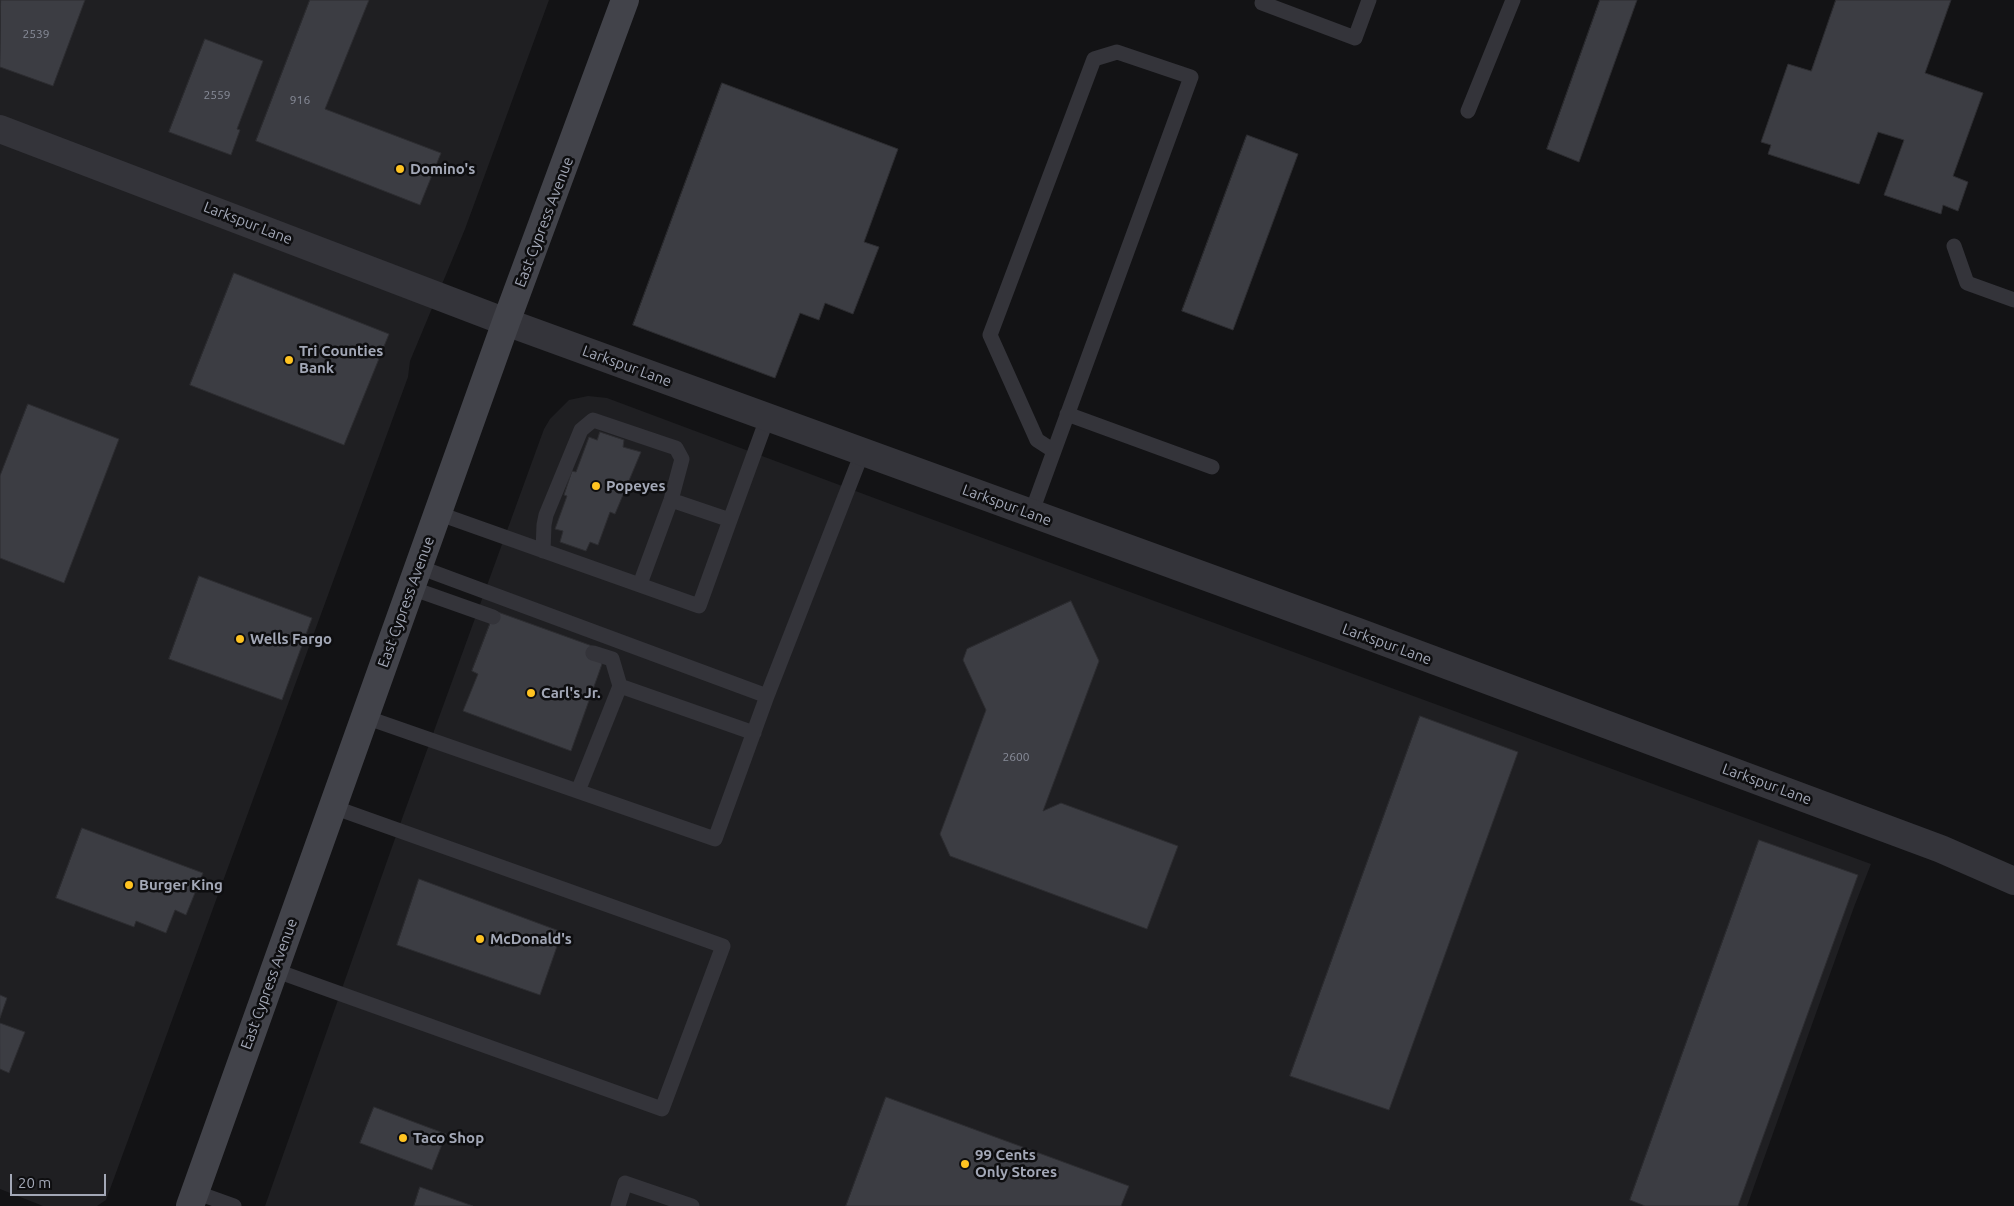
<!DOCTYPE html>
<html>
<head>
<meta charset="utf-8">
<style>
  body { margin:0 }
  #map { position:relative; width:2014px; height:1206px; overflow:hidden; background:#131315; font-family:Ubuntu,sans-serif }
  canvas { display:block }
  .scale { position:absolute; left:10px; top:1174px; width:96px; height:22px; box-sizing:border-box; border:2px solid #a3a8b7; border-top:0; padding-left:6px; font-size:15px; line-height:18px; white-space:nowrap; color:#a3a8b7; -webkit-text-stroke:4px #0e0e10; paint-order:stroke }
</style>
</head>
<body>
<div id="map">
<canvas width="2014" height="1206"></canvas>
<div class="scale">20 m</div>
</div>
<script>
const c = document.querySelector('canvas').getContext('2d');
c.lineJoin = 'round';
function fill(path, color) { c.fillStyle = color; c.fill(path, 'evenodd'); }
function stroke(path, color, width, dash) { c.strokeStyle = color; c.lineWidth = width; c.lineCap = dash ? 'butt' : 'round'; c.setLineDash(dash || []); c.stroke(path); }
function write(font, color, halo, rows, align = 'center') {
  c.font = font + ' Ubuntu,sans-serif'; c.lineWidth = 5; c.setLineDash([]); c.textBaseline = 'middle'; c.strokeStyle = halo; c.fillStyle = color; for (const [text, x, y, turn = 0] of rows) {
    c.save(); c.translate(x, y); c.rotate((+turn || 0) * Math.PI / 180); c.textAlign = isNaN(turn) ? turn : align; if (halo) c.strokeText(text, 0, 0); c.fillText(text, 0, 0); c.restore();
  }
}
const built = new Path2D(`
  M 0,0 L 549,0 L 465,229 L 410,361 L 408,377 L 106,1200 L 97,1206 L 43,1206 L 0,1189 Z
  M 588,396 L 607,398 L 893,505 L 1871,864 L 1854,907 L 1747,1206 L 265,1206 L 403,816 L 544,429 L 550,419 L 569,400 Z`);
const building = new Path2D(`
  M 1,0 L 85,0 L 53,86 L 0,67 Z
  M 310,0 L 369,0 L 325,109 L 441,153 L 420,205 L 256,141 Z
  M 1600,0 L 1637,0 L 1579,162 L 1547,149 Z
  M 1836,0 L 1951,0 L 1925,73 L 1983,93 L 1953,176 L 1968,182 L 1958,211 L 1943,205 L 1941,214 L 1884,195 L 1904,140 L 1878,132 L 1859,184 L 1768,154 L 1771,145 L 1761,142 L 1788,64 L 1811,71 Z
  M 205,39 L 263,61 L 237,129 L 240,130 L 231,155 L 169,132 Z
  M 722,83 L 898,149 L 864,242 L 879,247 L 853,314 L 825,303 L 819,320 L 800,313 L 775,378 L 633,325 Z
  M 1247,135 L 1298,154 L 1233,330 L 1182,311 Z
  M 234,273 L 389,334 L 344,445 L 190,385 Z
  M 28,404 L 119,439 L 64,583 L 0,558 L 0,476 Z
  M 600,432 L 624,440 L 623,447 L 641,452 L 615,514 L 610,512 L 598,545 L 590,542 L 586,551 L 560,542 L 563,531 L 555,529 L 567,496 L 564,495 L 572,471 L 576,472 L 589,437 L 597,440 Z
  M 199,576 L 312,618 L 282,700 L 169,659 Z
  M 1071,601 L 1099,661 L 1043,811 L 1061,803 L 1178,846 L 1147,929 L 950,856 L 940,834 L 986,710 L 963,660 L 967,649 Z
  M 495,611 L 595,647 L 602,664 L 571,751 L 463,711 L 478,674 L 472,671 Z
  M 1420,716 L 1518,752 L 1389,1110 L 1290,1076 Z
  M 82,828 L 203,873 L 186,915 L 175,910 L 166,933 L 136,921 L 134,927 L 56,898 Z
  M 1759,840 L 1858,875 L 1738,1206 L 1645,1206 L 1630,1200 Z
  M 419,879 L 562,932 L 540,995 L 397,945 Z
  M 0,995 L 7,998 L 0,1018 Z
  M 0,1023 L 25,1032 L 9,1073 L 0,1069 Z
  M 886,1097 L 1129,1186 L 1121,1206 L 846,1206 Z
  M 374,1107 L 446,1134 L 432,1170 L 360,1143 Z
  M 420,1187 L 473,1206 L 414,1206 Z`);
const lane = new Path2D(`
  M 1263,0 L 1262,3 L 1355,38 L 1369,0
  M 1468,111 L 1513,0
  M 1954,246 L 1967,283 L 2014,300
  M 1067,414 L 1212,467
  M 671,500 L 730,520 L 768,416
  M 437,513 L 699,606 L 730,520
  M 1031,514 L 1054,451 L 1037,440 L 990,335 L 1094,59 L 1117,52 L 1191,77 L 1054,451
  M 543,551 L 544,525 L 546,515 L 581,430 L 593,420 L 664,444 L 676,448 L 682,459 L 671,500 L 640,584
  M 419,567 L 767,696
  M 411,588 L 493,617
  M 620,686 L 754,733
  M 365,717 L 715,839 L 767,696 L 862,453
  M 578,791 L 620,686 L 612,659 L 593,653
  M 274,970 L 662,1109 L 723,946 L 333,807
  M 195,1192 L 234,1206
  M 618,1206 L 625,1183 L 692,1206`);
const street = new Path2D(`
  M 0,129 L 506,322 L 1358,632 L 1941,849 L 2014,881`);
const secondary = new Path2D(`
  M 190,1206 L 506,322 L 625,0`);
const markers = [
  [400,169,5,"#ffc321"],
  [289,360,5,"#ffc321"],
  [596,486,5,"#ffc321"],
  [240,639,5,"#ffc321"],
  [531,693,5,"#ffc321"],
  [129,885,5,"#ffc321"],
  [480,939,5,"#ffc321"],
  [403,1138,5,"#ffc321"],
  [965,1164,5,"#ffc321"]
];
const numberNames = [
  ["2539",36,34],
  ["2559",217,95],
  ["916",300,100],
  ["2600",1016,757]
];
const poiNames = [
  ["Domino's",410,169],
  ["Tri Counties",299,351],
  ["Bank",299,368],
  ["Popeyes",606,486],
  ["Wells Fargo",250,639],
  ["Carl's Jr.",541,693],
  ["Burger King",139,885],
  ["McDonald's",490,939],
  ["Taco Shop",413,1138],
  ["99 Cents",975,1155],
  ["Only Stores",975,1172]
];
const streetNames = [
  ["East Cypress Avenue",544,222,-69],
  ["Larkspur Lane",248,223,21],
  ["Larkspur Lane",627,366,20],
  ["Larkspur Lane",1007,505,20],
  ["East Cypress Avenue",406,602,-70],
  ["Larkspur Lane",1387,644,20],
  ["Larkspur Lane",1767,784,20],
  ["East Cypress Avenue",269,984,-70]
];
fill(built, '#1f1f22');
fill(building, '#3c3d43');
stroke(building, '#2d2d31', 1);
stroke(lane, '#34343a', 15);
stroke(street, '#34343a', 28);
stroke(secondary, '#42434a', 28);
for (const [x, y, r, color] of markers) { const dot = new Path2D(); dot.arc(x, y, r, 0, 2 * Math.PI); c.fillStyle = color; c.fill(dot); stroke(dot, '#0e0e10', 2); }
write('12px', '#898d9a', null, numberNames);
write('bold 15px', '#a3a8b7', '#0e0e10', poiNames, 'left');
write('15px', '#a3a8b7', '#0e0e10', streetNames);
</script>
</body>
</html>
